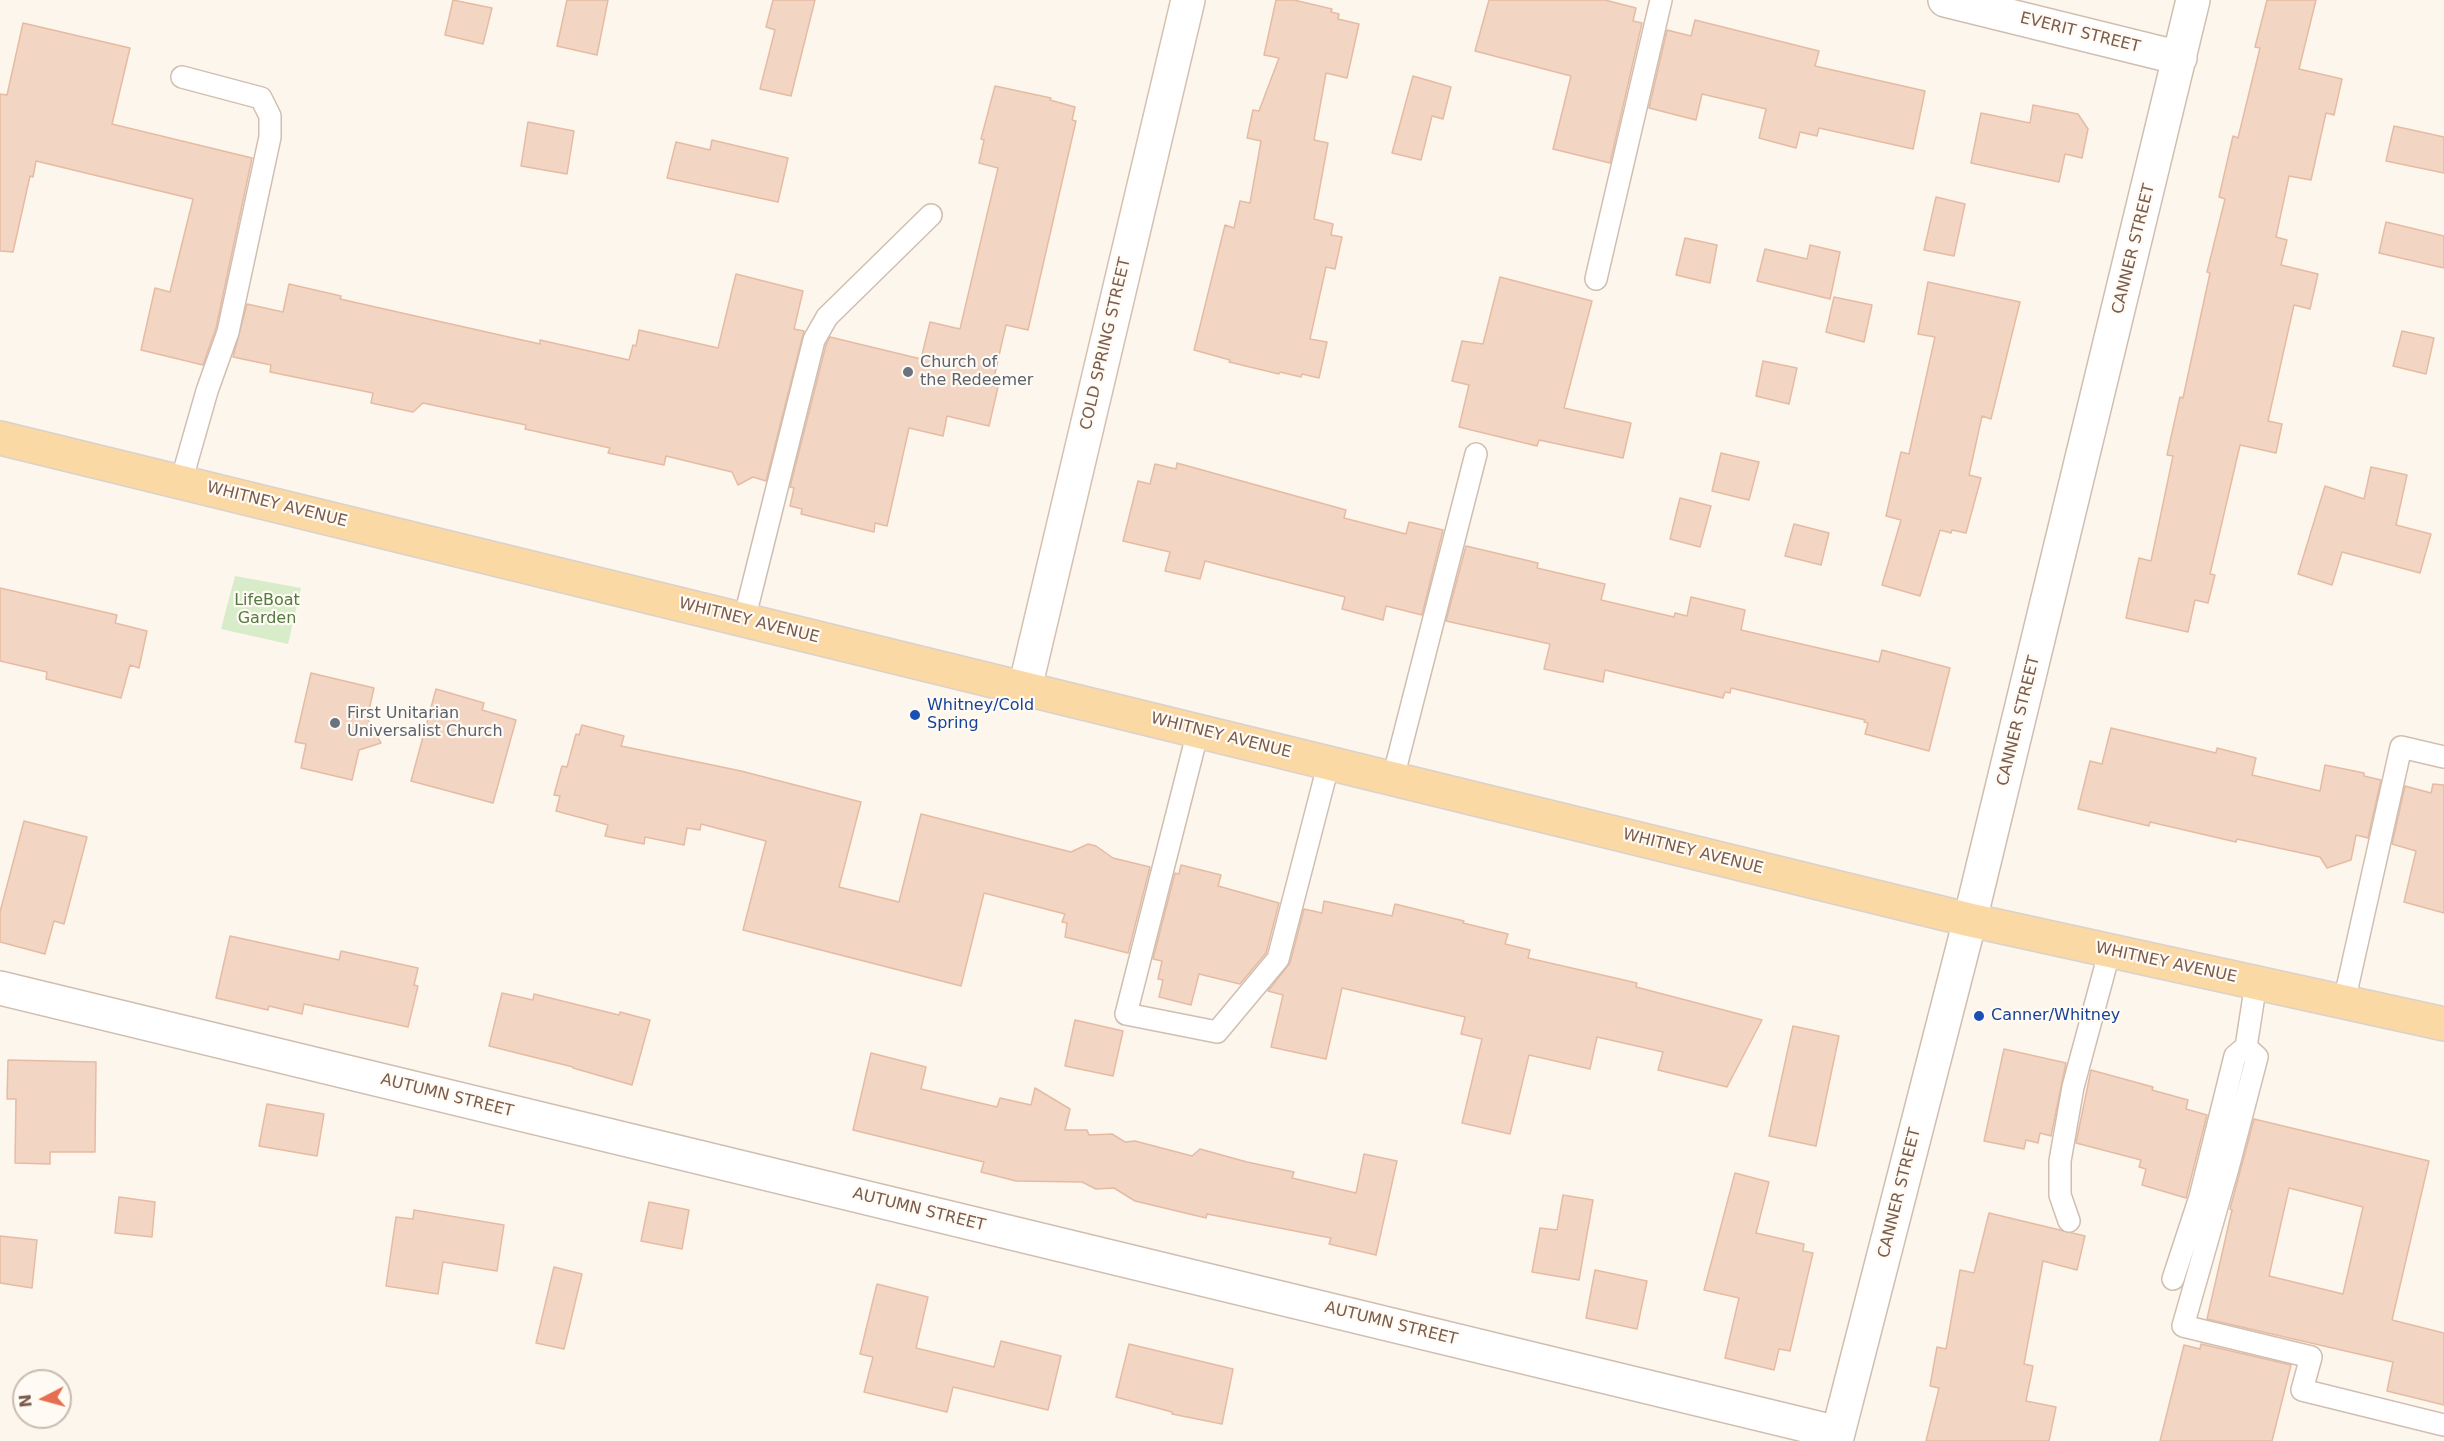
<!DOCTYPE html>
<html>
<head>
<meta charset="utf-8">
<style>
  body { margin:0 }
  #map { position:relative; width:2444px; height:1441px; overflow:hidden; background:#fdf6ec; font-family:"DejaVu Sans",sans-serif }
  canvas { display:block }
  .north { position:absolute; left:12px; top:1369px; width:60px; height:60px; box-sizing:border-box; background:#fffaf3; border:2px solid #cabbb1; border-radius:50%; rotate:264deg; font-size:16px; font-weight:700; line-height:24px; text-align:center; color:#7a5c4d }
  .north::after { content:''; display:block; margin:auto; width:21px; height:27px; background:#e76f51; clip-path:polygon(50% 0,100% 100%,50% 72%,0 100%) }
</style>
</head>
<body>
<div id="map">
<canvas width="2444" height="1441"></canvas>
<div class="north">N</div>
</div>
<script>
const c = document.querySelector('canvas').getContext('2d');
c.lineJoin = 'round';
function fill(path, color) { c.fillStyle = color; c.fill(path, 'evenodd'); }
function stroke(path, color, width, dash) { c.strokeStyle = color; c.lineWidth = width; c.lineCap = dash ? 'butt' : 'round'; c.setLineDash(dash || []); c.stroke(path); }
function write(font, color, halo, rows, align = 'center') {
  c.font = font + ' "DejaVu Sans",sans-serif'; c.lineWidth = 4.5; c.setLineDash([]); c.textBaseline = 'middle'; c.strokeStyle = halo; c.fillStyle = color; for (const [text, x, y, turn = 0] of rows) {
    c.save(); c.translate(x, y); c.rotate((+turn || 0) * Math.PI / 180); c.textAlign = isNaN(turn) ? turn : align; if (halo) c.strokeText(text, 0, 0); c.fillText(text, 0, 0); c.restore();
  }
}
const green = new Path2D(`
  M 235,576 L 301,588 L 288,644 L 221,629 Z`);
const building = new Path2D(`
  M 453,0 L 492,8 L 483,44 L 445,35 Z
  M 567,0 L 608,0 L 597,55 L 557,46 Z
  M 773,0 L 815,0 L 791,96 L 760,89 L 775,30 L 766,27 Z
  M 1276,0 L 1294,0 L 1332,9 L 1331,12 L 1339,14 L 1338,19 L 1359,24 L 1347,78 L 1326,73 L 1314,140 L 1328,143 L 1314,219 L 1333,224 L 1331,235 L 1342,237 L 1335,269 L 1326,267 L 1310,339 L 1327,342 L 1319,378 L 1302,374 L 1301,377 L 1280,372 L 1279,374 L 1229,362 L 1230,360 L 1194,350 L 1225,225 L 1234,228 L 1240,201 L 1250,203 L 1261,141 L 1247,138 L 1253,110 L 1259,111 L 1279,58 L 1264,55 Z
  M 1489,0 L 1605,0 L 1636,8 L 1633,21 L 1642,23 L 1610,163 L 1553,149 L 1571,76 L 1475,51 Z
  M 2267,0 L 2316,0 L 2299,69 L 2342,79 L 2334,115 L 2326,113 L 2311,180 L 2289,176 L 2276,237 L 2287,240 L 2281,265 L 2318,274 L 2310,309 L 2294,305 L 2268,421 L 2282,424 L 2276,453 L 2240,445 L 2210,574 L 2215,575 L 2208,603 L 2195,600 L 2188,632 L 2126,618 L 2139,558 L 2151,561 L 2173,456 L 2167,455 L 2180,397 L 2183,398 L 2210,273 L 2207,272 L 2225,199 L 2219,197 L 2233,136 L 2238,138 L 2260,48 L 2255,47 Z
  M 1695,20 L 1819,51 L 1815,66 L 1925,91 L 1913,149 L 1819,128 L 1817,136 L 1800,132 L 1796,148 L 1759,138 L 1766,109 L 1702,94 L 1696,120 L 1649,108 L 1667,30 L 1691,36 Z
  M 23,23 L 130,48 L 112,124 L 252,158 L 216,328 L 203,365 L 141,350 L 155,288 L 170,292 L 193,199 L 36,161 L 33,177 L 30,176 L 13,252 L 0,251 L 0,94 L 7,95 Z
  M 1413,76 L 1451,87 L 1443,119 L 1432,116 L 1421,160 L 1392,153 Z
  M 995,86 L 1051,98 L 1050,100 L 1075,107 L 1072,120 L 1076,121 L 1028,330 L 1006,325 L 992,386 L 998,387 L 989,426 L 947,416 L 943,436 L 909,428 L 887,526 L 875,523 L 874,532 L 801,514 L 802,509 L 790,506 L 794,488 L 790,487 L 826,345 L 830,337 L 921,359 L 930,322 L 960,329 L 998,168 L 979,163 L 984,140 L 981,139 Z
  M 2033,105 L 2078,114 L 2088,129 L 2082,158 L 2065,154 L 2059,182 L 1971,163 L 1981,113 L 2030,123 Z
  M 528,122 L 574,131 L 567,174 L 521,166 Z
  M 2394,126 L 2444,137 L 2444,173 L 2386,161 Z
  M 712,140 L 788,158 L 778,202 L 667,178 L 676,142 L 710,150 Z
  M 1936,197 L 1965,204 L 1954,256 L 1924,250 Z
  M 2386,222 L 2444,236 L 2444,268 L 2379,253 Z
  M 1685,238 L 1717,245 L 1710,283 L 1676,275 Z
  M 1810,245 L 1840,252 L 1830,299 L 1757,281 L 1765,249 L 1807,259 Z
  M 736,274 L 803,291 L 794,329 L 804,331 L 766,481 L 753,477 L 738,485 L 732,472 L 666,456 L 664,465 L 608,453 L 610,448 L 525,429 L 526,425 L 423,403 L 413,412 L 371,403 L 373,393 L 270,372 L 271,365 L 233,357 L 247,304 L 283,312 L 289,284 L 341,296 L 340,299 L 433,320 L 540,344 L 540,340 L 629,360 L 633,345 L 636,346 L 639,330 L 718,348 Z
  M 1500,277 L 1592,301 L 1564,408 L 1631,423 L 1623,458 L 1539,440 L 1537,446 L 1459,427 L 1469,385 L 1452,381 L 1462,341 L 1483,344 Z
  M 1928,282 L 2020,302 L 1991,419 L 1982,416 L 1969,475 L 1981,478 L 1966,533 L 1952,530 L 1951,533 L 1940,530 L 1920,596 L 1882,585 L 1901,520 L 1886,516 L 1901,452 L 1909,454 L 1935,337 L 1918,334 Z
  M 1834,297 L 1872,305 L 1864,342 L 1826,332 Z
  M 2402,331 L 2434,338 L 2426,374 L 2393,366 Z
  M 1763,361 L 1797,368 L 1789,404 L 1756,396 Z
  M 1721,453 L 1759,462 L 1749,500 L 1712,491 Z
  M 1177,463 L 1346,510 L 1344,518 L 1406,534 L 1409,522 L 1443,530 L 1422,615 L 1386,606 L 1383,620 L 1342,609 L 1345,597 L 1205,561 L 1200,579 L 1165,571 L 1170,552 L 1123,541 L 1138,481 L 1150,484 L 1155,464 L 1176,469 Z
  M 2371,467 L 2407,475 L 2396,525 L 2431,534 L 2420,573 L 2342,552 L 2332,585 L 2298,574 L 2325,486 L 2364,499 Z
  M 1680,498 L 1711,506 L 1700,547 L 1670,539 Z
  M 1794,524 L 1829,533 L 1821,565 L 1785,556 Z
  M 1466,546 L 1538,563 L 1537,568 L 1605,584 L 1601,600 L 1674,617 L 1675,613 L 1687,616 L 1691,597 L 1745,610 L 1741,630 L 1879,662 L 1882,650 L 1950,668 L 1929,751 L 1865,734 L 1868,723 L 1864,722 L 1865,720 L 1731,688 L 1730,693 L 1725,692 L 1723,698 L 1605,670 L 1603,682 L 1544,669 L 1550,644 L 1446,621 Z
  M 0,588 L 117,615 L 115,623 L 147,631 L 139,668 L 130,665 L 121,698 L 46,679 L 47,672 L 0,661 Z
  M 311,673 L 374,688 L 367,718 L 381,743 L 359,750 L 352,780 L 301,768 L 306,744 L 295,742 Z
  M 436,689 L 484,703 L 482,710 L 516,720 L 493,803 L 411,781 Z
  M 582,725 L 624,736 L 621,746 L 741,771 L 861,802 L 839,887 L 899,902 L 921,814 L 1071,852 L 1088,844 L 1096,846 L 1113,858 L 1150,867 L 1128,953 L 1065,937 L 1067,923 L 1062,922 L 1065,914 L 984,893 L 961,986 L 743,930 L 766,841 L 701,824 L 700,830 L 687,828 L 684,845 L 645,837 L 644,844 L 605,836 L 608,825 L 556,811 L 560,796 L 554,795 L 562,766 L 567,767 L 576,734 L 579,735 Z
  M 2111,728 L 2216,753 L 2217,748 L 2256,758 L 2252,775 L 2320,791 L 2325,765 L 2364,773 L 2364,776 L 2381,780 L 2368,838 L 2356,835 L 2351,860 L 2327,868 L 2320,857 L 2237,839 L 2236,842 L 2150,822 L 2149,826 L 2078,809 L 2090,761 L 2102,764 Z
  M 2433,784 L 2444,785 L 2444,913 L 2404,902 L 2416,851 L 2392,844 L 2405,786 L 2431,793 Z
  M 24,821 L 87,837 L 64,924 L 54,921 L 45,954 L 0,942 L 0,912 Z
  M 1181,865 L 1221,875 L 1218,886 L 1279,903 L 1266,953 L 1240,984 L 1199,974 L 1191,1005 L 1159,997 L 1163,980 L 1158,979 L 1162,961 L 1153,959 L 1175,873 L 1179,874 Z
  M 1324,901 L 1392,916 L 1395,904 L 1464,921 L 1463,923 L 1508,934 L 1505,944 L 1530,950 L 1528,958 L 1637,983 L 1636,987 L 1762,1020 L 1727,1087 L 1658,1070 L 1663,1052 L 1597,1037 L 1590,1069 L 1529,1055 L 1510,1134 L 1462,1123 L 1482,1039 L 1461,1034 L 1465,1017 L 1342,988 L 1326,1059 L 1271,1047 L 1283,995 L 1268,991 L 1290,963 L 1304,909 L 1322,913 Z
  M 230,936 L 339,960 L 341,951 L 418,968 L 414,985 L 418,986 L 408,1027 L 304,1004 L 302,1014 L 269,1006 L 268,1010 L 216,998 Z
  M 502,993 L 533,1000 L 534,994 L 619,1015 L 620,1012 L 650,1020 L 632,1085 L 573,1068 L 573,1067 L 489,1046 Z
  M 1075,1020 L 1123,1031 L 1113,1076 L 1065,1066 Z
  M 1793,1026 L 1839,1036 L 1816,1146 L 1769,1136 Z
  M 2004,1049 L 2066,1063 L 2051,1136 L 2040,1133 L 2038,1143 L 2026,1140 L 2024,1149 L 1984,1141 Z
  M 871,1053 L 926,1067 L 921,1089 L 997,1107 L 1000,1098 L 1031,1105 L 1035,1088 L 1070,1109 L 1065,1130 L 1087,1130 L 1089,1135 L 1112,1134 L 1125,1142 L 1135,1141 L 1192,1156 L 1200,1149 L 1247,1162 L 1294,1172 L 1292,1178 L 1356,1193 L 1364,1154 L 1397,1161 L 1376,1255 L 1329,1244 L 1331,1238 L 1207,1214 L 1206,1218 L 1135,1201 L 1114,1188 L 1096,1189 L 1082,1182 L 1016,1181 L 981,1172 L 984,1162 L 853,1130 Z
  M 8,1060 L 96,1062 L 95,1152 L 50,1152 L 50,1164 L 15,1163 L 16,1099 L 7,1099 Z
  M 2091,1070 L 2153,1087 L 2152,1090 L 2188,1100 L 2186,1109 L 2207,1115 L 2186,1198 L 2142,1185 L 2146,1169 L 2139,1167 L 2141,1160 L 2076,1143 Z
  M 267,1104 L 324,1114 L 317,1156 L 259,1146 Z
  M 2254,1119 L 2429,1161 L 2392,1320 L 2444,1333 L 2444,1405 L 2387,1391 L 2393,1362 L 2207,1319 L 2232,1210 L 2230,1209 ZM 2289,1188 L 2363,1207 L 2343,1294 L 2269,1276 Z
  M 1735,1173 L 1769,1182 L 1756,1233 L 1804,1244 L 1803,1251 L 1813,1253 L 1790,1351 L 1779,1349 L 1774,1370 L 1725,1358 L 1739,1298 L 1704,1290 Z
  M 1563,1195 L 1593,1200 L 1579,1280 L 1532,1272 L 1540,1228 L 1557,1230 Z
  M 119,1197 L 155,1202 L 152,1237 L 115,1233 Z
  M 649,1202 L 689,1210 L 682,1249 L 641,1241 Z
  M 414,1210 L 504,1225 L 497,1271 L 443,1262 L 438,1294 L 386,1286 L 396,1217 L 413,1219 Z
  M 1989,1213 L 2085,1236 L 2077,1270 L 2043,1261 L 2024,1364 L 2033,1366 L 2026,1401 L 2056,1407 L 2049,1441 L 1926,1441 L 1939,1388 L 1930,1386 L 1937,1347 L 1946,1349 L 1960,1270 L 1974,1273 Z
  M 0,1236 L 37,1240 L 32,1288 L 0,1283 Z
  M 554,1267 L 582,1274 L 564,1349 L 536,1343 Z
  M 1595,1270 L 1647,1281 L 1637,1329 L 1586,1318 Z
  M 877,1284 L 928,1297 L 916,1348 L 994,1367 L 1001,1341 L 1061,1356 L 1048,1410 L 953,1387 L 947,1412 L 864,1392 L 873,1357 L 860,1354 Z
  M 1129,1344 L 1233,1369 L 1222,1424 L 1172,1414 L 1172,1412 L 1116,1397 Z
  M 2201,1344 L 2291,1365 L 2272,1441 L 2160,1441 L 2184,1345 L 2200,1349 Z`);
const lane = new Path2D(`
  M 1596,279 L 1661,0
  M 181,482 L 207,391 L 228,332 L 270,137 L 270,116 L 261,98 L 182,77
  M 744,620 L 814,340 L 827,317 L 931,215
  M 1198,731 L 1126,1014 L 1217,1032 L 1278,959 L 1329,762
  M 1393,778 L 1476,454
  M 2344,1002 L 2401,747 L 2444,757
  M 2246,1047 L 2257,1057 L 2228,1168 L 2183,1326 L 2311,1357 L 2302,1390 L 2444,1425
  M 2069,1221 L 2060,1195 L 2060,1161 L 2073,1087 L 2110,950
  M 2173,1279 L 2200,1197 L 2235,1056 L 2246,1047 L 2256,983`);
const street = new Path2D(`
  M 1945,0 L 2180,58
  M 0,988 L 1838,1433
  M 1836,1441 L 1970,920 L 2193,0`);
const secondary = new Path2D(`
  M 1025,688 L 1188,0`);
const primary = new Path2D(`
  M 0,438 L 1970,920 L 2444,1024`);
const markers = [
  [908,372,6,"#6b7280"],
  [915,715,6,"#1a4fb4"],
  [335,723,6,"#6b7280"],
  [1979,1016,6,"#1a4fb4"]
];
const streetNames = [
  ["EVERIT STREET",2080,33,14],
  ["CANNER STREET",2134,249,-76],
  ["COLD SPRING STREET",1106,344,-77],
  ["WHITNEY AVENUE",277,505,14],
  ["WHITNEY AVENUE",749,621,14],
  ["CANNER STREET",2019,721,-76],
  ["WHITNEY AVENUE",1221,736,14],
  ["WHITNEY AVENUE",1693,852,14],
  ["WHITNEY AVENUE",2166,963,12],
  ["AUTUMN STREET",447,1096,14],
  ["CANNER STREET",1900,1193,-76],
  ["AUTUMN STREET",919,1210,14],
  ["AUTUMN STREET",1391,1324,14]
];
const worshipNames = [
  ["Church of",920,363],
  ["the Redeemer",920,381],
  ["First Unitarian",347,714],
  ["Universalist Church",347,732]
];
const parkNames = [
  ["LifeBoat",267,601],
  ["Garden",267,619]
];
const transitNames = [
  ["Whitney/Cold",927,706],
  ["Spring",927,724],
  ["Canner/Whitney",1991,1016]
];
fill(green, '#d8ecc9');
fill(building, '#f3d5c3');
stroke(building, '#e6bba3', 1.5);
stroke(lane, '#d1beb0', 24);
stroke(street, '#d1beb0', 36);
stroke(secondary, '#d6c0b0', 36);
stroke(primary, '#dad1cd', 36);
stroke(lane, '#fff', 21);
stroke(street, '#fff', 33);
stroke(secondary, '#fff', 33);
stroke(primary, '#fbd9a5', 33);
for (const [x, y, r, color] of markers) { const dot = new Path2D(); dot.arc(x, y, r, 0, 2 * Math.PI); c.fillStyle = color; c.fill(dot); stroke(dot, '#fffaf3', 2); }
write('16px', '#7a5c4d', '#fffaf3', streetNames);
write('16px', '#5b616d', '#fffaf3', worshipNames, 'left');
write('16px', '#537a41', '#fffaf3', parkNames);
write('16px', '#164399', '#fffaf3', transitNames, 'left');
</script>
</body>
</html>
